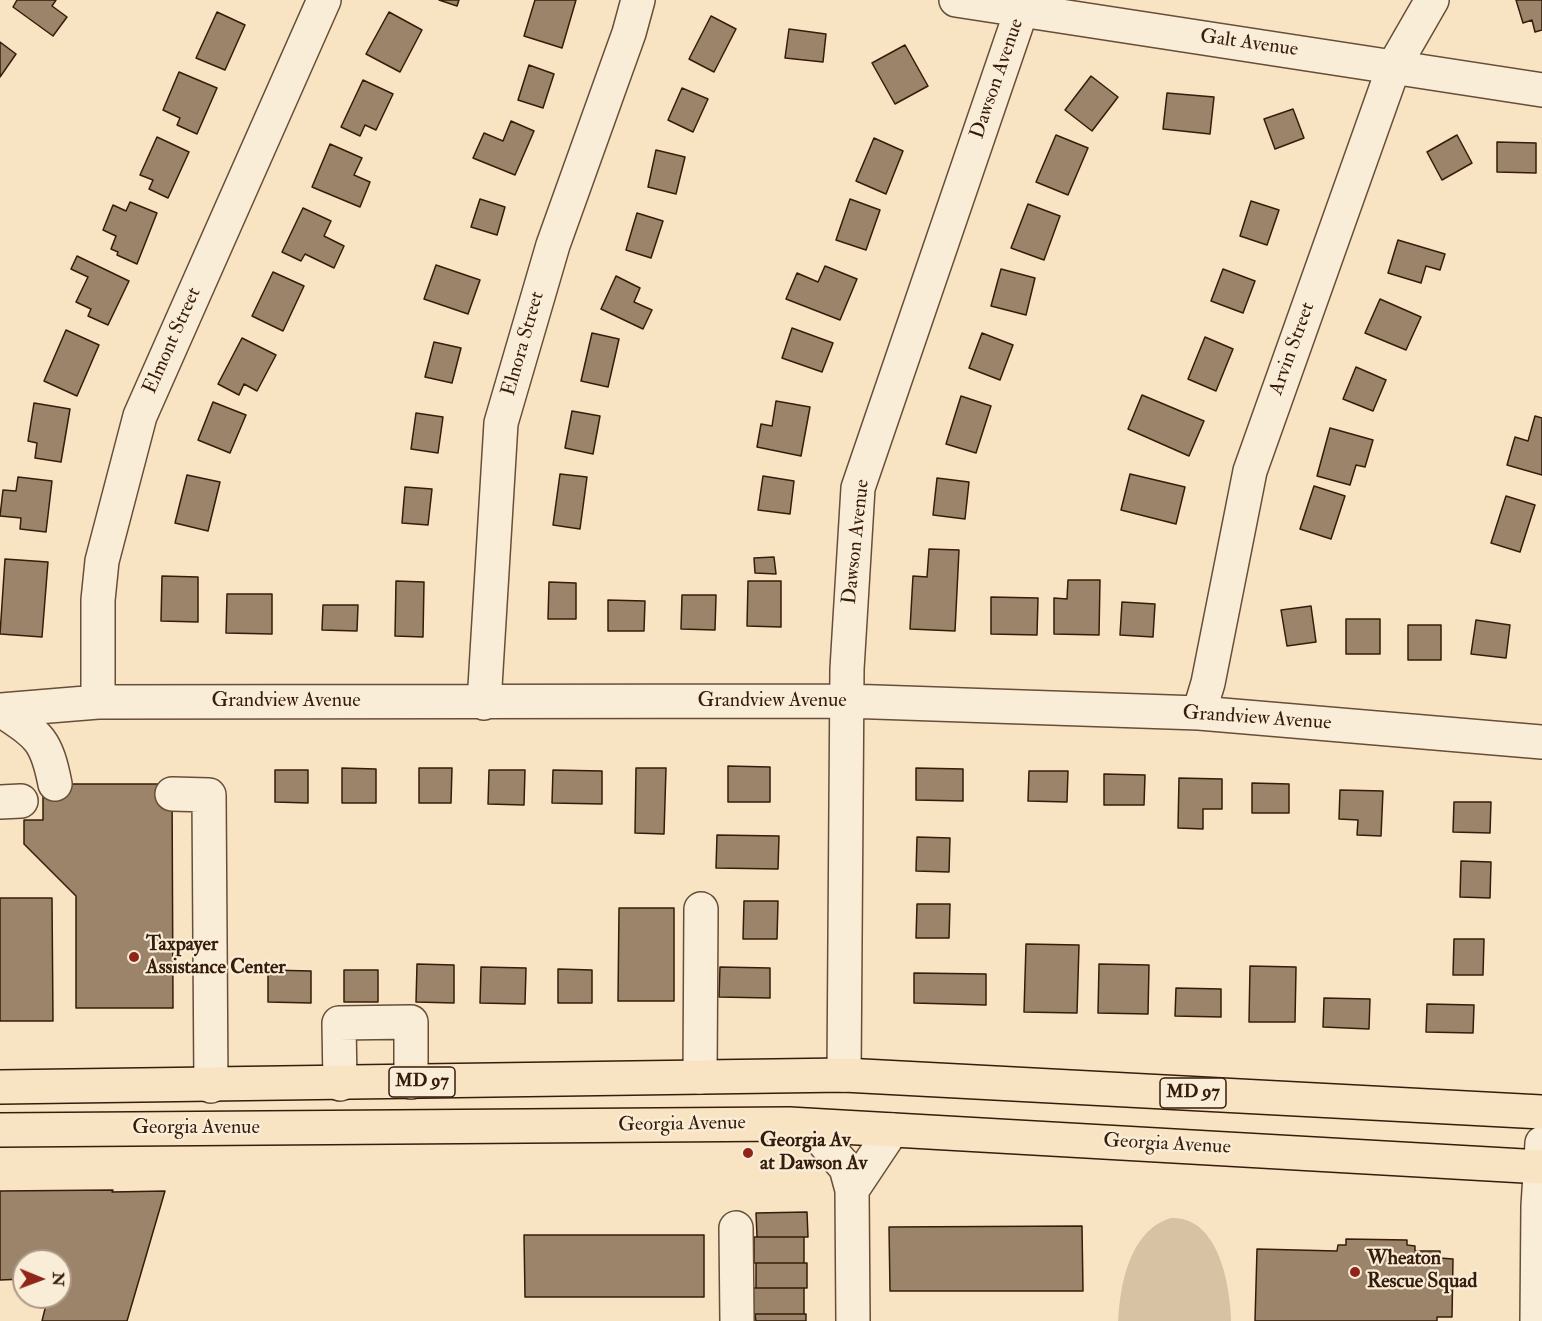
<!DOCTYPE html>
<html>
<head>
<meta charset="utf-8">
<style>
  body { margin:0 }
  #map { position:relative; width:1542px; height:1321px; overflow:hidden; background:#f8e4c2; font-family:"IM FELL Double Pica",serif }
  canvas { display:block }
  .north { position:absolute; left:12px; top:1249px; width:60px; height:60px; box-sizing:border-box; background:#faedd7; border:2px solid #ac9985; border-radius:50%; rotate:91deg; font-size:16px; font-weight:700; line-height:24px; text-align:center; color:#361c0a }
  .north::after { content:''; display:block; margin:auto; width:21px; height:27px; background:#8f2418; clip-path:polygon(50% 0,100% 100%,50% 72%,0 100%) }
</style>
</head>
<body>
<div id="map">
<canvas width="1542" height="1321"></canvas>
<div class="north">N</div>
</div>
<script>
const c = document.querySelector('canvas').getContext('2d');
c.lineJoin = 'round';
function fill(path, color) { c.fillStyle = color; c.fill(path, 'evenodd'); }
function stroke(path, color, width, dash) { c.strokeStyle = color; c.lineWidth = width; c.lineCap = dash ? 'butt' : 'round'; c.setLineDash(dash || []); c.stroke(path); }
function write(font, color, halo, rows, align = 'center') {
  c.font = font + ' "IM FELL Double Pica",serif'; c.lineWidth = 4.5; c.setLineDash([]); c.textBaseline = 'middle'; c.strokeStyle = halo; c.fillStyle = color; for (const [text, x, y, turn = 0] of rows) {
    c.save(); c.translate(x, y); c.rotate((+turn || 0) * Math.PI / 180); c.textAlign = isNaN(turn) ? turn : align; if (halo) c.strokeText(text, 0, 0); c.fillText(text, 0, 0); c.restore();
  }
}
const green = new Path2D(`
  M 1171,1218 C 1219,1216 1230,1286 1231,1321 L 1118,1321 C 1120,1284 1130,1230 1171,1218 Z`);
const building = new Path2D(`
  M 17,0 L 56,0 L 52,6 L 67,17 L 53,36 L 13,7 Z
  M 439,0 L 459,0 L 457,6 Z
  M 535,0 L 576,0 L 562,48 L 524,36 Z
  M 1516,0 L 1542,0 L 1542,30 L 1535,32 L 1532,20 L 1523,23 Z
  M 217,12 L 245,25 L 225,70 L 196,58 Z
  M 389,12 L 422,30 L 400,72 L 366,54 Z
  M 711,16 L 736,29 L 714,72 L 689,59 Z
  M 789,29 L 826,34 L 823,62 L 785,58 Z
  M 0,42 L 16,54 L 0,77 Z
  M 905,45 L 928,86 L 895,104 L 872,63 Z
  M 529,65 L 554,74 L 543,108 L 518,100 Z
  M 179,72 L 217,88 L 197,134 L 177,125 L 180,118 L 163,110 Z
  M 1091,76 L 1118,97 L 1092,131 L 1065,110 Z
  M 363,80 L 393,94 L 376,130 L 365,125 L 360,136 L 341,127 Z
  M 682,88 L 708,99 L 693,132 L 668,120 Z
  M 1167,93 L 1214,97 L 1210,134 L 1163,129 Z
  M 1293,109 L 1304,138 L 1275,149 L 1264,119 Z
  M 511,121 L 534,131 L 515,175 L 473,158 L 484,133 L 503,141 Z
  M 1056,135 L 1088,148 L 1068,195 L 1036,182 Z
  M 1457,135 L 1472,163 L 1442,180 L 1427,152 Z
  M 157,137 L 189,152 L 168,198 L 149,189 L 153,180 L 140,175 Z
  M 874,138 L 903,151 L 886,194 L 856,181 Z
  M 1497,142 L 1536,143 L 1536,173 L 1497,172 Z
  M 330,144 L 362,158 L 354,175 L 370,182 L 360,207 L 312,187 Z
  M 656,150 L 685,157 L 676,194 L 648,187 Z
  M 480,199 L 505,207 L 497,235 L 471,227 Z
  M 850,199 L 880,210 L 866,250 L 836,240 Z
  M 1251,201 L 1279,210 L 1267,245 L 1240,236 Z
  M 130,202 L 157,213 L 137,264 L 117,255 L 118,252 L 111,249 L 116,236 L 103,230 L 113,205 L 126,211 Z
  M 1028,204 L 1060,216 L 1044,260 L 1011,248 Z
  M 303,208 L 331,221 L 324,236 L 344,246 L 334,268 L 305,254 L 301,261 L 282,252 Z
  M 637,213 L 663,221 L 651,258 L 626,250 Z
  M 1398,240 L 1445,254 L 1440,270 L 1426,266 L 1421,283 L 1388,273 Z
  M 77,256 L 129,281 L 108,325 L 88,316 L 91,309 L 76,302 L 88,277 L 71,269 Z
  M 436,265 L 480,280 L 468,314 L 424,299 Z
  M 825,266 L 857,279 L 840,320 L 786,299 L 797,273 L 818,282 Z
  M 1001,269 L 1035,278 L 1026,315 L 991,306 Z
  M 1223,269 L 1255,281 L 1243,313 L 1211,301 Z
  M 273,272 L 304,286 L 283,331 L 252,316 Z
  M 616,276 L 640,288 L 634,302 L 652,310 L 643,329 L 601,309 Z
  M 1380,299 L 1421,317 L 1406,350 L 1365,333 Z
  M 792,328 L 833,343 L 822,372 L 782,358 Z
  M 66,330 L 99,345 L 77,396 L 44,381 Z
  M 592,333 L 619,339 L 608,387 L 581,381 Z
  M 982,333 L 1013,345 L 1000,380 L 969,368 Z
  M 1205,337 L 1233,349 L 1216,391 L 1188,379 Z
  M 242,338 L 276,355 L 257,391 L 244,384 L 239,395 L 218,384 Z
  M 434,342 L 461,348 L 452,383 L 425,377 Z
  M 1356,367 L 1386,380 L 1373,411 L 1343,399 Z
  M 1142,395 L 1204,421 L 1189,456 L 1128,429 Z
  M 961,396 L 991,406 L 976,453 L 946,444 Z
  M 776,401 L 810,407 L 801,456 L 757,447 L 761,424 L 772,426 Z
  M 213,402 L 246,415 L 230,453 L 198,440 Z
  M 34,403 L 70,409 L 61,462 L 35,458 L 37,443 L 28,441 Z
  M 572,411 L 600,416 L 593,454 L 565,448 Z
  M 416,413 L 443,417 L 438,453 L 411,449 Z
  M 1535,416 L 1542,418 L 1542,475 L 1507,465 L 1515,437 L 1528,441 Z
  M 1330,428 L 1373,440 L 1365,467 L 1356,465 L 1350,485 L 1317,476 Z
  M 560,474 L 587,477 L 580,529 L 553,525 Z
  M 1130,474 L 1185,487 L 1176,524 L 1121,510 Z
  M 187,475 L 220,482 L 208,531 L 175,523 Z
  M 763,476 L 794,481 L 790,514 L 758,510 Z
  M 18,477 L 52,481 L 46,532 L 20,529 L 21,518 L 0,516 L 3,490 L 16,491 Z
  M 937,478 L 969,482 L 965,519 L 933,515 Z
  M 1314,486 L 1345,496 L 1331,539 L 1300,529 Z
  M 405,487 L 432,489 L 428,525 L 402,523 Z
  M 1506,496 L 1535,505 L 1520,552 L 1491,543 Z
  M 929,549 L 959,550 L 955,631 L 910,629 L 913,576 L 927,577 Z
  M 774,557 L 776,574 L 755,573 L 754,558 Z
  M 5,559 L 48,562 L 42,637 L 0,634 Z
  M 162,576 L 198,577 L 198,622 L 161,621 Z
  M 1068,580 L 1100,580 L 1099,635 L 1054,634 L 1054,598 L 1067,599 Z
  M 396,581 L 424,582 L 423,637 L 395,636 Z
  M 748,581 L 781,581 L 781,627 L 747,626 Z
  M 549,582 L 576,583 L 576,619 L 548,619 Z
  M 227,594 L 272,594 L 272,634 L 226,633 Z
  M 682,595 L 716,595 L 715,630 L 681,629 Z
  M 991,597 L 1038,598 L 1037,635 L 991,634 Z
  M 608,600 L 645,601 L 644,631 L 608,631 Z
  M 1122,602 L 1155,604 L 1153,637 L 1120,635 Z
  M 323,605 L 358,605 L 357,631 L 322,630 Z
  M 1311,606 L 1316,642 L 1287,646 L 1281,610 Z
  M 1346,619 L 1380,619 L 1380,654 L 1346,654 Z
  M 1476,620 L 1510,625 L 1506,658 L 1471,654 Z
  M 1408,625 L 1441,625 L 1441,660 L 1408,660 Z
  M 728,766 L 770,767 L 770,802 L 728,802 Z
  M 342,768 L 376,769 L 376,803 L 342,803 Z
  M 419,768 L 452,768 L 451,803 L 419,803 Z
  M 636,768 L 666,768 L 664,834 L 635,833 Z
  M 916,768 L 963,769 L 963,801 L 916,800 Z
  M 275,770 L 308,770 L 308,803 L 275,802 Z
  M 489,770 L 525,770 L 524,805 L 488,804 Z
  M 553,770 L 602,771 L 602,804 L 552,803 Z
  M 1029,771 L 1068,771 L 1067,802 L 1028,801 Z
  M 1104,774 L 1145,775 L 1144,805 L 1104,805 Z
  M 1179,778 L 1222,779 L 1222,809 L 1203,809 L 1203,829 L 1178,828 Z
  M 1252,783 L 1289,784 L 1289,813 L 1252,813 Z
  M 43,784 L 172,784 L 173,1008 L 76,1008 L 76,896 L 24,844 L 24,820 L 43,820 Z
  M 1340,790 L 1383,791 L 1381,836 L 1357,835 L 1358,820 L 1339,819 Z
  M 1454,802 L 1491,802 L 1490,833 L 1453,832 Z
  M 717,835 L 779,836 L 778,869 L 716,868 Z
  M 917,837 L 950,838 L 949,872 L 916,871 Z
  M 1461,861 L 1491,862 L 1490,898 L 1460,897 Z
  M 0,898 L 52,898 L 53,1021 L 0,1021 Z
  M 744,901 L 778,901 L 777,939 L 743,939 Z
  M 917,904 L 950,904 L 949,938 L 916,938 Z
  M 619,908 L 674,908 L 674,1001 L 618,1001 Z
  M 1454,939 L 1484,939 L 1483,975 L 1453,975 Z
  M 1026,944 L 1079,945 L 1077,1013 L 1024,1012 Z
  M 417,964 L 454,965 L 454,1003 L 416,1002 Z
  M 1099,964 L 1149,965 L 1148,1014 L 1098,1013 Z
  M 1250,966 L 1296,967 L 1295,1022 L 1249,1022 Z
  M 481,967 L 526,968 L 525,1004 L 480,1003 Z
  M 720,967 L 770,968 L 770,998 L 719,997 Z
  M 558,969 L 592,970 L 592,1003 L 558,1003 Z
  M 268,970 L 311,971 L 311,1003 L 268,1002 Z
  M 344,970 L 378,970 L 378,1002 L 344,1002 Z
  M 914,973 L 986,974 L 986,1005 L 914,1003 Z
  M 1176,988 L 1221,989 L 1221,1017 L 1175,1016 Z
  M 1324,998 L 1370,999 L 1369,1029 L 1323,1027 Z
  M 1427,1004 L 1474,1005 L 1473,1033 L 1426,1032 Z
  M 113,1190 L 112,1192 L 165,1191 L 127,1321 L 42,1321 L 48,1297 L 60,1297 L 63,1280 L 60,1274 L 60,1261 L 24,1261 L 24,1279 L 0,1280 L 0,1191 Z
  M 807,1212 L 808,1237 L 757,1237 L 756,1213 Z
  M 1082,1226 L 1083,1291 L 890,1291 L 889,1227 Z
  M 524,1235 L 704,1235 L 704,1297 L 525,1297 Z
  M 754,1237 L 804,1237 L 804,1263 L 754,1263 Z
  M 1346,1239 L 1407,1240 L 1407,1245 L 1415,1246 L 1415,1251 L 1440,1251 L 1440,1258 L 1453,1259 L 1452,1317 L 1437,1317 L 1437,1321 L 1255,1321 L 1257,1249 L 1337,1251 L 1338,1245 L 1346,1245 Z
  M 756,1263 L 807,1263 L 807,1288 L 756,1288 Z
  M 753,1288 L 804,1288 L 804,1314 L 753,1314 Z
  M 755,1314 L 806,1314 L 806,1321 L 756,1321 Z`);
const minor = new Path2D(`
  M 956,0 L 1542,90
  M 98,702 L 98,600 L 102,561 L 140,416 L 324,0
  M 484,703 L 501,423 L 553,245 L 629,33 L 638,0
  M 0,710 L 98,702 L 846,701 L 1199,713 L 1542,742
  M 1,710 C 38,735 46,738 55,784
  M 1199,713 L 1208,683 L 1250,471 L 1394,66 L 1432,0
  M 172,794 L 209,795 L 211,1086
  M 0,802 L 21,801
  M 844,1075 L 847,669 L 858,488 L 1025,0
  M 700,1077 L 701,909
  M 340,1084 L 339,1023 L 411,1022 L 411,1082
  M 810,1126 L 846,1168 L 852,1190 L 853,1321
  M 852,1190 L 892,1130
  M 736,1228 L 737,1321
  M 1537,1321 L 1538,1206 L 1542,1143`);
const major = new Path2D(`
  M 0,1087 L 844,1075 L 1542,1112
  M 0,1130 L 789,1124 L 1542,1167`);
const markers = [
  [134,957,6,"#8f2418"],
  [748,1153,6,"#8f2418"],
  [1355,1272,6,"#8f2418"]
];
const shields = [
  [422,1082,66],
  [1193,1093,66]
];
const shieldNames = [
  ["MD 97",422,1082],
  ["MD 97",1193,1093]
];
const streetNames = [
  ["Galt Avenue",1249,44,8],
  ["Dawson Avenue",998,79,-71],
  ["Elmont Street",173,341,-66],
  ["Elnora Street",524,344,-74],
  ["Arvin Street",1293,349,-70],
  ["Dawson Avenue",857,542,-84],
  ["Grandview Avenue",286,702],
  ["Grandview Avenue",772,702],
  ["Grandview Avenue",1257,719,4],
  ["Georgia Avenue",682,1125,-1],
  ["Georgia Avenue",196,1129],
  ["Georgia Avenue",1167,1145,3]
];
const poiNames = [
  ["Taxpayer",146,946],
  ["Assistance Center",146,969],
  ["Georgia Av",760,1142],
  ["at Dawson Av",760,1165],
  ["Wheaton",1367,1260],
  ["Rescue Squad",1367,1283]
];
fill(green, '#d7c2a3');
fill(building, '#9b846a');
stroke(building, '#361c0a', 1.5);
stroke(minor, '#664e38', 36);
stroke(major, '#361c0a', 36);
stroke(minor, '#faedd7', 33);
stroke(major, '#f8e4c2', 33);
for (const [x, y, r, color] of markers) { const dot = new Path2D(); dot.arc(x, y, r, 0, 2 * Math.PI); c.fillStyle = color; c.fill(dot); stroke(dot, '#faedd7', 2); }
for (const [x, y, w] of shields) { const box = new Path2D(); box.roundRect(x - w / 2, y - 15, w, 30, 4.5); c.fillStyle = '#faedd7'; c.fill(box); stroke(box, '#361c0a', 1.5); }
write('bold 18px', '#361c0a', null, shieldNames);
write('20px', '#361c0a', '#faedd7', streetNames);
write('bold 20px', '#361c0a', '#faedd7', poiNames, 'left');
</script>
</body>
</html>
